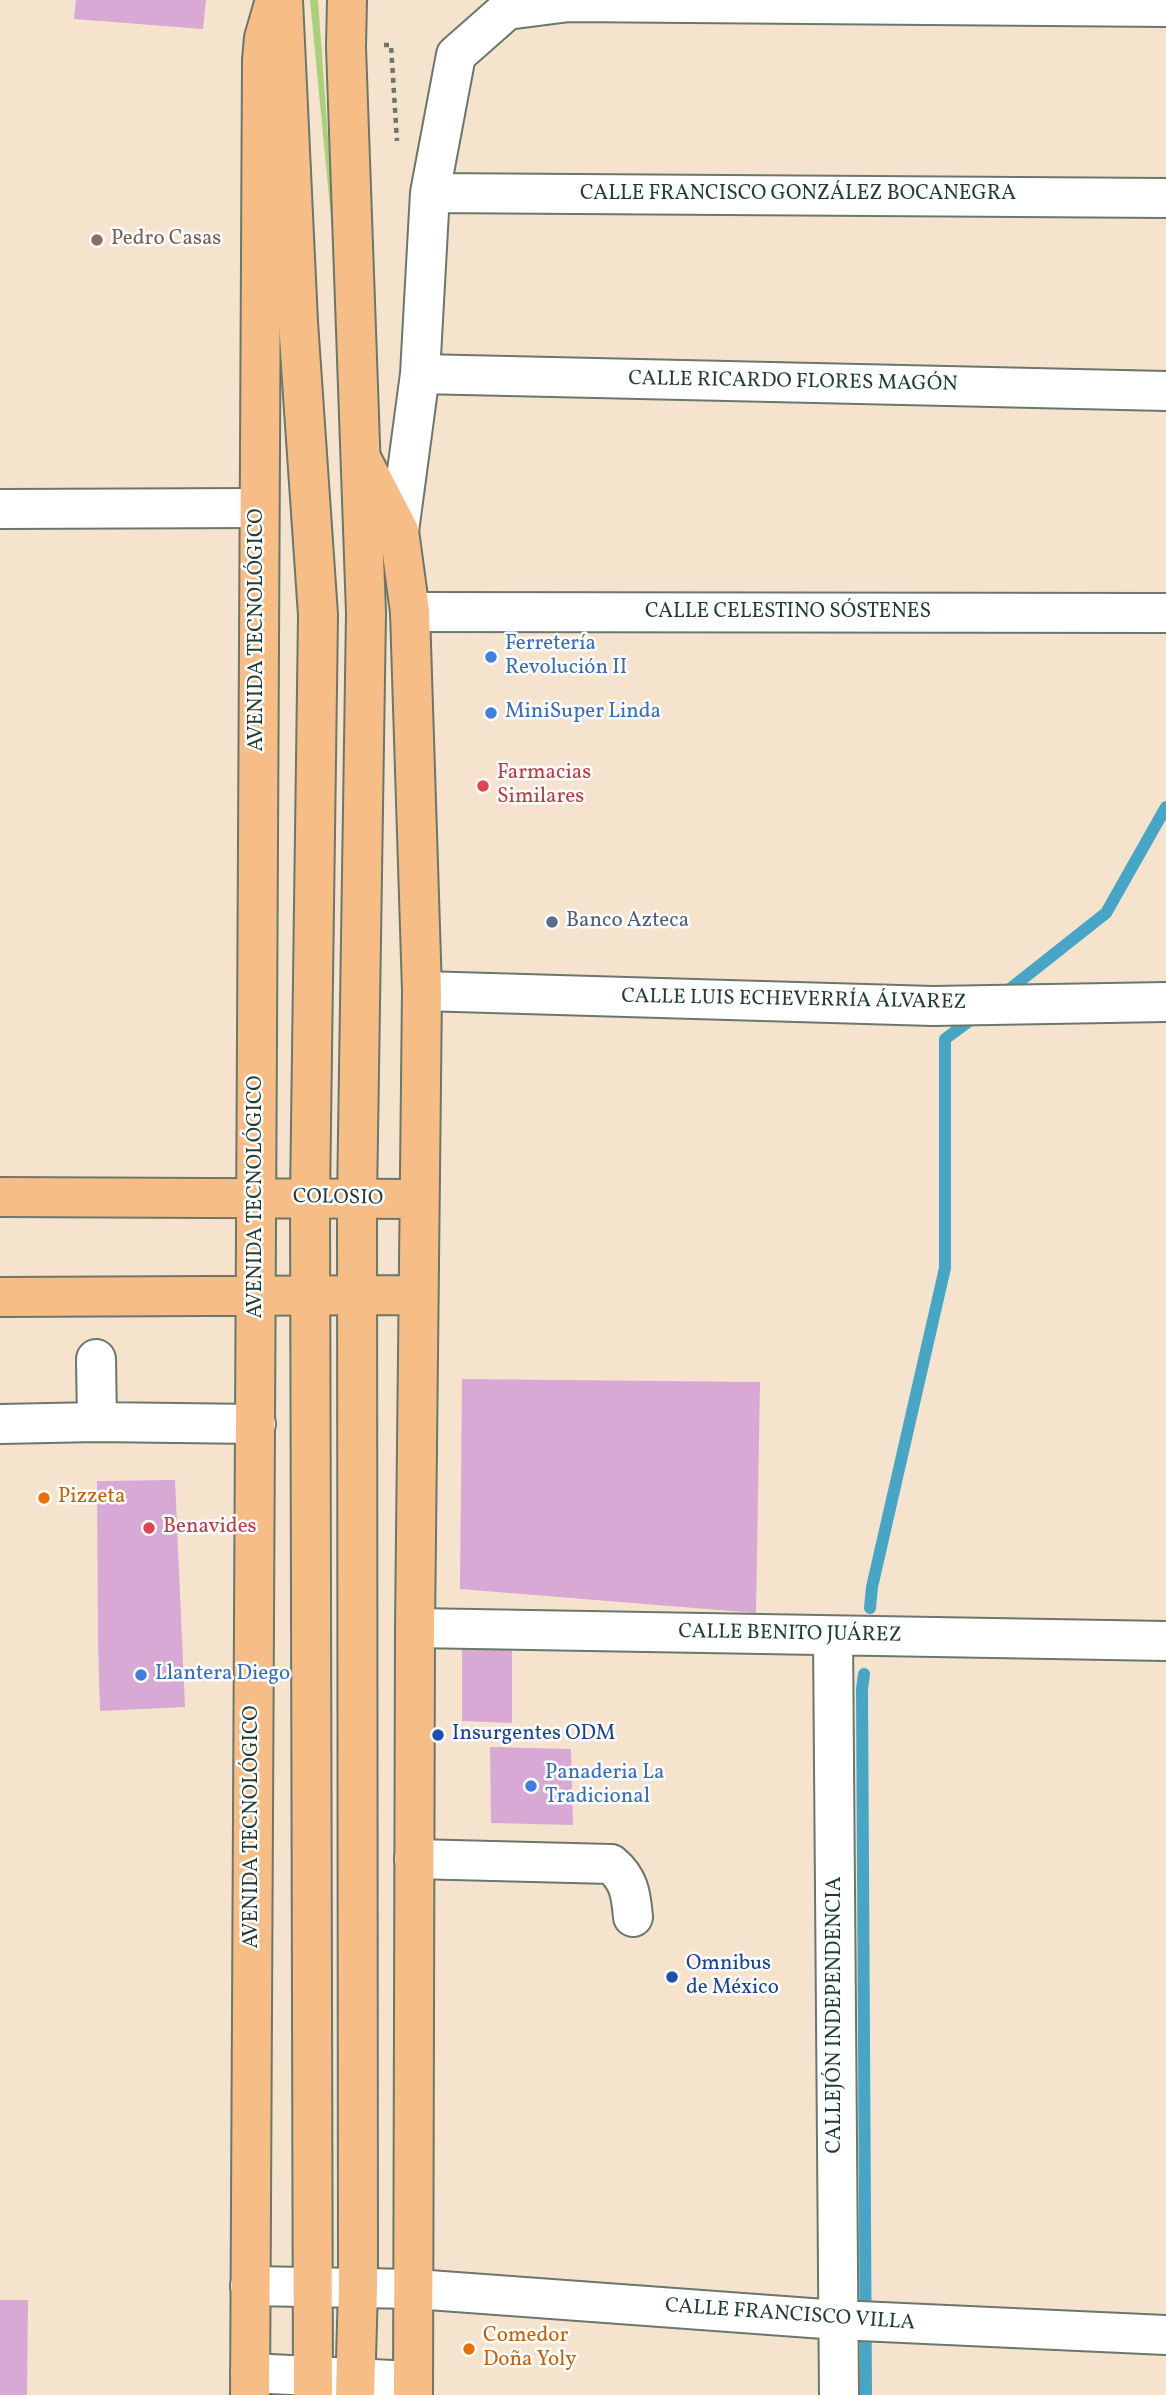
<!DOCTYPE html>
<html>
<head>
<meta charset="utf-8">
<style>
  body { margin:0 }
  canvas { display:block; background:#f6e3ce }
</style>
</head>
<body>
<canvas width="1166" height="2395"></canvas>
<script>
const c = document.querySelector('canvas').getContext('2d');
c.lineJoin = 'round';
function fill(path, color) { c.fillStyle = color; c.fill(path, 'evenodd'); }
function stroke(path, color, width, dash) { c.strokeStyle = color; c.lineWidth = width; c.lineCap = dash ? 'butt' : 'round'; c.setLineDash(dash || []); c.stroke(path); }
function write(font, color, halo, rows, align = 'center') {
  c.font = font + ' Vollkorn,serif'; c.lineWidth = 5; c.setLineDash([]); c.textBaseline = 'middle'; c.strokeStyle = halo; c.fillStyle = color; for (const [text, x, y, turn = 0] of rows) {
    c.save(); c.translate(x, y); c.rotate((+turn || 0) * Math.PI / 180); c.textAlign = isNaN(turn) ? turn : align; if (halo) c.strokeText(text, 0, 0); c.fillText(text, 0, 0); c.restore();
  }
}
const green = new Path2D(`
  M 310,0 L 318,0 L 342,331 Z`);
const stream = new Path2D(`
  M 1001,996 L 1106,913 L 1166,807
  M 870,1608 L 872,1587 L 945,1268 L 945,1039 L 976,1016
  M 864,1674 L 862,1689 L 866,2395`);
const building = new Path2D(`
  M 76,0 L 206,0 L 203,29 L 74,19 Z
  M 462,1379 L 760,1382 L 756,1613 L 460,1589 Z
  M 175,1480 L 185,1707 L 100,1711 L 98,1642 L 97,1481 Z
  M 462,1648 L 512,1649 L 512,1723 L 462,1721 Z
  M 490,1747 L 571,1749 L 573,1825 L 491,1823 Z
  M 0,2300 L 28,2300 L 27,2395 L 0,2395 Z`);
const path = new Path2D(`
  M 384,45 L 391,45 L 397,141`);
const minor = new Path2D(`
  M 430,193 L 1166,198
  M 420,374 L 1166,391
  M 0,509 L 258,508
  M 399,531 L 420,374 L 430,193 L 456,55 L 507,10 L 569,2 L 1166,7
  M 410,612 L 1166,613
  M 422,991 L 933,1006 L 1166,1002
  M 96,1359 L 97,1422
  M 0,1424 L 97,1422 L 256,1424
  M 415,1628 L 1166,1641
  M 833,1636 L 839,2395
  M 414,1859 L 611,1864 C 629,1879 631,1894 633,1917
  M 250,2286 L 415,2289 L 838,2320 L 1166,2335
  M 250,2373 L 413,2381`);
const major = new Path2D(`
  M 362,460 L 399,531 L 410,612 L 422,991 L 415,1628 L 413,2395
  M 0,1197 L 418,1199
  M 0,1297 L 417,1295
  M 250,2395 L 262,60 L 264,38 L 275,0`);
const highway = new Path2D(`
  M 283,0 L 298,322 L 318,615 L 310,1198 L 313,2395
  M 347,0 L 346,47 L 366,613 L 357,1200 L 358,2288 L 355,2395`);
const markers = [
  [97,240,7,"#8d6e63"],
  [491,657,7,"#3f7fe0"],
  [491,713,7,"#3f7fe0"],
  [483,786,7,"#e0444e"],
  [552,922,7,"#5c6f8a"],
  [44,1498,7,"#e8710a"],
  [149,1528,7,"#e0444e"],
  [141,1675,7,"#3f7fe0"],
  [438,1735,7,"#1a4fb4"],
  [531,1786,7,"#3f7fe0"],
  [672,1977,7,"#1a4fb4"],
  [469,2349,7,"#e8710a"]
];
const streetNames = [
  ["CALLE FRANCISCO GONZÁLEZ BOCANEGRA",798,195],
  ["CALLE RICARDO FLORES MAGÓN",793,383,1],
  ["CALLE CELESTINO SÓSTENES",788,613],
  ["AVENIDA TECNOLÓGICO",258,630,-90],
  ["CALLE LUIS ECHEVERRÍA ÁLVAREZ",794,1001,1],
  ["AVENIDA TECNOLÓGICO",257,1197,-90],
  ["COLOSIO",338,1199,1],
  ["CALLE BENITO JUÁREZ",790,1635,1],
  ["AVENIDA TECNOLÓGICO",253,1827,-90],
  ["CALLEJÓN INDEPENDENCIA",836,2015,-90],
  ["CALLE FRANCISCO VILLA",790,2316,4]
];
const educationNames = [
  ["Pedro Casas",111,240]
];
const shopNames = [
  ["Ferretería",505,645],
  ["Revolución II",505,669],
  ["MiniSuper Linda",505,713],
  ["Llantera Diego",155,1675],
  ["Panaderia La",545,1774],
  ["Tradicional",545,1798]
];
const healthNames = [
  ["Farmacias",497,774],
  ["Similares",497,798],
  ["Benavides",163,1528]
];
const serviceNames = [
  ["Banco Azteca",566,922]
];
const foodNames = [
  ["Pizzeta",58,1498],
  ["Comedor",483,2337],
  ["Doña Yoly",483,2361]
];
const transitNames = [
  ["Insurgentes ODM",452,1735],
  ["Omnibus",686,1965],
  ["de México",686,1989]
];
fill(green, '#a9d07a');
stroke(stream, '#47a6c6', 12);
fill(building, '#d8a9d5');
stroke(minor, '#6a776a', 42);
stroke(major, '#6a776a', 42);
stroke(highway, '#6a776a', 42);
stroke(path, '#6a776a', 4.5, [5, 5]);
stroke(minor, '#fff', 38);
stroke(major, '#f6be86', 38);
stroke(highway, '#f6be86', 38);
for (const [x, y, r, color] of markers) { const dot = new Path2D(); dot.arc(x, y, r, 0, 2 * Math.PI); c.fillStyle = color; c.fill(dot); stroke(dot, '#fff', 2.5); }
write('21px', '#1f3d34', '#fff', streetNames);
write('21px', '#785e54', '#fff', educationNames, 'left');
write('21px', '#366cbe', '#fff', shopNames, 'left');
write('21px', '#be3a42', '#fff', healthNames, 'left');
write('21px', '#4e5e75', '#fff', serviceNames, 'left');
write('21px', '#c56008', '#fff', foodNames, 'left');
write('21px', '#164399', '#fff', transitNames, 'left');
</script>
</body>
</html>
